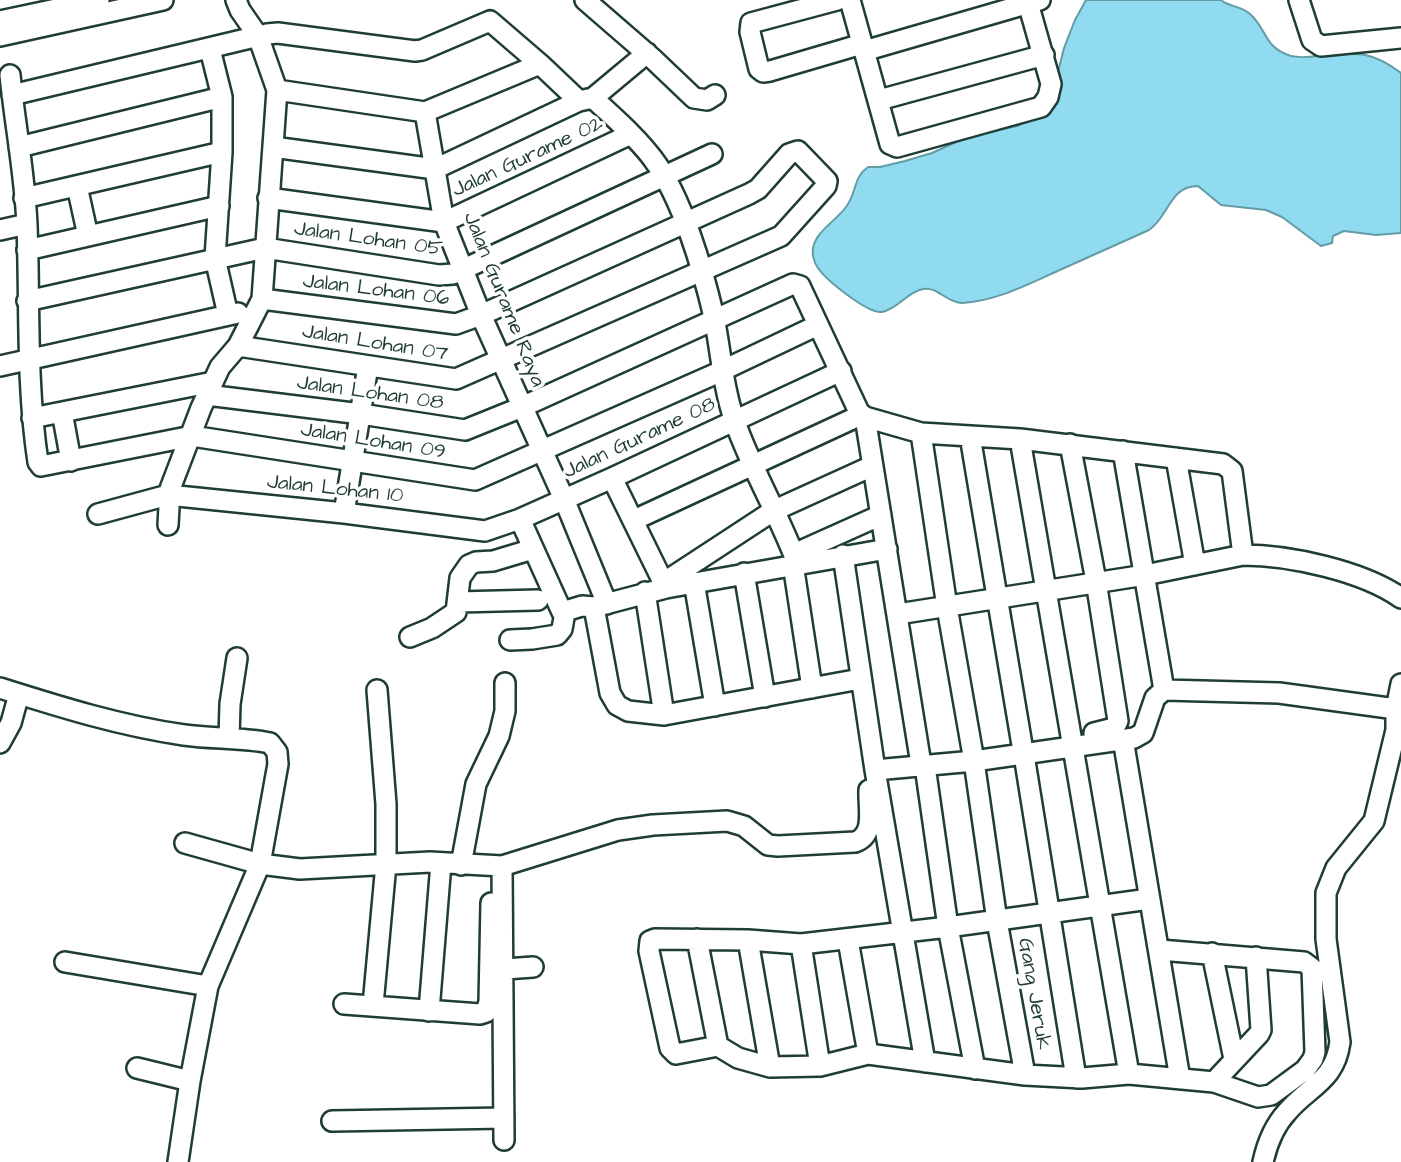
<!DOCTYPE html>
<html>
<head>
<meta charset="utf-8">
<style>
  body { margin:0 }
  canvas { display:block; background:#fff }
</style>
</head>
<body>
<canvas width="1401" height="1162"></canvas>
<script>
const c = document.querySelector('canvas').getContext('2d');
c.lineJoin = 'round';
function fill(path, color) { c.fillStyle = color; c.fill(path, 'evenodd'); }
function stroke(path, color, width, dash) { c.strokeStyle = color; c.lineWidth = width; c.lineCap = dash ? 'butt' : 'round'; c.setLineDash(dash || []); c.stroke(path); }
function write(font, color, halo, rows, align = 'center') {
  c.font = font + ' "Architects Daughter",sans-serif'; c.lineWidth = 7; c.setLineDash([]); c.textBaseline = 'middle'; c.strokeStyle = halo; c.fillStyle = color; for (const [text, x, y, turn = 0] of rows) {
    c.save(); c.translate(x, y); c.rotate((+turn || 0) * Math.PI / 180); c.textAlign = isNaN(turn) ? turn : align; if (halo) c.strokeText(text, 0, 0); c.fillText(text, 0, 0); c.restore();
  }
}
const water = new Path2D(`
  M 1086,0 L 1221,0 C 1229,7 1242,6 1250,14 C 1268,30 1263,47 1291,56 C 1299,58 1310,57 1318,56 C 1355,53 1370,49 1401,73 L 1401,233 L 1376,235 L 1344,231 L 1333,236 L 1332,243 L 1321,246 L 1282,217 L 1266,210 L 1221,205 L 1198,186 C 1169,186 1169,217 1149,230 C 1120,243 1091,256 1062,269 C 1031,283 997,301 962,303 C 947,303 937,286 923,289 C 907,292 898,309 882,312 C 868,314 826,280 818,268 C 814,263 812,254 813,248 C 816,231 837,220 846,207 C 857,193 853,177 868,167 L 880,167 L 905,161 L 932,153 L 967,137 L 1017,126 L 1036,117 L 1055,84 L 1064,48 L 1075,20 Z`);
const minor = new Path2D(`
  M 585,0 L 652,58 L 694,98 L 707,100 L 715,95
  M 837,0 L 751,23 L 750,32 L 759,69 L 763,72 L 770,71 L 862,44
  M 850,0 L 890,144 L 897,147 L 1041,107 L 1048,97 L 1051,84 L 1028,3
  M 1299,0 L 1312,40 L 1321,46 L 1401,38
  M 0,21 L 99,0
  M 0,36 L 163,0
  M 210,49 L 222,97 L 222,152 L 215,258 L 228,315
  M 864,51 L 1040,0
  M 10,75 C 15,125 25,175 27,225 C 30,304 26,383 38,462 L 41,466 L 192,436 L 475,480 L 715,374 L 818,325
  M 277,90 L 425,112 L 540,64
  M 12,95 L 267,34 L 278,33 L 415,51 L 422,50 L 490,21 L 540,64 L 579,101
  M 593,98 C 613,117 636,136 653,159 C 682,197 703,270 714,317 C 721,352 723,388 735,422 C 752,470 779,515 797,563
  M 879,100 L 1044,55
  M 425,112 L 444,222 L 481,315 L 564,499 L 607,604
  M 19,147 L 222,97
  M 273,147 L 435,169 L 579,101 L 593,98 L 647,53
  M 77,186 L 88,236
  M 24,198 L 222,152
  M 268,198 L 444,222 L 631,134
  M 0,230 L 27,224
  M 27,250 L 219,206
  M 27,301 L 265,248 L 439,275 L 453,274 L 712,154
  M 238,346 L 456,379 L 781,236 L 826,186 L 827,181 L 798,151 L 789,154 L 758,189 L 749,194 L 481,315 L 456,324 L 262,299
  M 0,366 L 238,313
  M 207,395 L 361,414 L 465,430 L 522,407 L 793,284 L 800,286 L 859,412 L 865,417 L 921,433 L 1020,439 L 1223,464 L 1232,471 L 1243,555 L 1145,575 L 898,614
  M 62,412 L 71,461
  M 865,417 L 920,758
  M 32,418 L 213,382
  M 921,433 L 947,607 L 974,761 L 997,921 L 1025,1075
  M 970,436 L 1022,745
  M 1020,439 L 1129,1074
  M 1070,444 L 1096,581 L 1118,721 L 1114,728 L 1094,733
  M 1176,458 L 1195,565
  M 612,478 L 666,588
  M 344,513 L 368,366
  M 98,514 L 168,495 L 344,513 L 485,531 L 520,519 L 612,478 L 841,371
  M 520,519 L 562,612 L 582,606 L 594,607 L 666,588 L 887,549
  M 634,520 L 861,415
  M 168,525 L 170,489 L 201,408 L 220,367 L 238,346 L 262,299 L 277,90 L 258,36 L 240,10 L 236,0
  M 794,554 L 881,515
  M 843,555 L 875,770
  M 1243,555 C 1289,555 1363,571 1401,598
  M 793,564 L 812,688
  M 744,573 L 765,697
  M 694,582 L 715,706
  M 663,583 L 773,511 L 872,466
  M 645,592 L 664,715
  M 458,602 L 538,600
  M 594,607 L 610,693 L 617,705 L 628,711 L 664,715 L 860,679
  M 410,637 L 432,628 L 456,612 L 460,578 L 469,565 L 476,562 L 493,561 L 533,549
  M 510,640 L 532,639 L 557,635 L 562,629 L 565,612
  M 0,688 C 60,707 121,726 184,735 C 212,739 242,737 270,743 L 277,752 L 278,764 L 260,864 L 208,986 L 190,1081 L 178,1162
  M 1164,690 L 1279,693 L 1396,709
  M 229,738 L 230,704 L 237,658
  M 1123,739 L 1180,1079
  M 0,743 L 11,723 L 19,694
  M 1024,755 L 1076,1078
  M 925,766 L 948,927 L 975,1069
  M 185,843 L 260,864 L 300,869 L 430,862 L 502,866 L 504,1140
  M 461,865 L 476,784 L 499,736 L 505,711 L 505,683
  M 502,866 L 618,830 L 653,825 L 727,821 L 744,826 L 768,845 L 778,846 L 855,842 C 876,835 868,808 869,790
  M 1149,899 L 948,927 L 801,944 L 748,940 L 655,939 L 650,941 L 649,951 L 670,1048 L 676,1054 L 718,1046 L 738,1058 L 770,1067 L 820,1066 L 868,1054 L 1025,1075 L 1082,1078 L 1129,1074 L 1214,1082 L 1258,1097 L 1271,1095 L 1305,1070 L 1313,1059 L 1315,1052 L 1312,968 L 1304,962 L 1160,950
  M 697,939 L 718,1046
  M 748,940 L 770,1067
  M 848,940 L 868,1054
  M 801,944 L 820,1066
  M 1212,953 L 1234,1059
  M 65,962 L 208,986
  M 505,969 L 533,967
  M 344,1004 L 480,1014 L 486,1012 L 489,1002 L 491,903
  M 373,1005 L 386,864 L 386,804 L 377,690
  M 429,1011 L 441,863
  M 925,1062 L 875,770 L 974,761 L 1134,738 L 1143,733 L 1155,698 L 1164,690 L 1123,451
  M 137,1068 L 190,1081
  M 1214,1082 L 1259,1034 L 1261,1030 L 1256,957
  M 332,1121 L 504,1118
  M 1263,1162 C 1267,1144 1274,1126 1287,1112 C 1309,1086 1335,1081 1340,1042 L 1326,939 L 1326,893 L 1336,868 L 1374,821 L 1396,730 L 1396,709 L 1401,684`);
const streetNames = [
  ["Jalan Gurame 02",528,158,-25],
  ["Jalan Lohan 05",368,240,8],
  ["Jalan Lohan 06",376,291,7],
  ["Jalan Gurame Raya",503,300,68],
  ["Jalan Lohan 07",375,344,9],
  ["Jalan Lohan 08",370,394,8],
  ["Jalan Gurame 08",640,439,-25],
  ["Jalan Lohan 09",373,442,9],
  ["Jalan Lohan 10",335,490,6],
  ["Gang Jeruk",1033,994,80]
];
fill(water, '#90dbf0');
stroke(water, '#639ca5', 2);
stroke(minor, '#1f3d34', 24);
stroke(minor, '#fff', 19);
write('21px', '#1f3d34', '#fff', streetNames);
</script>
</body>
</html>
